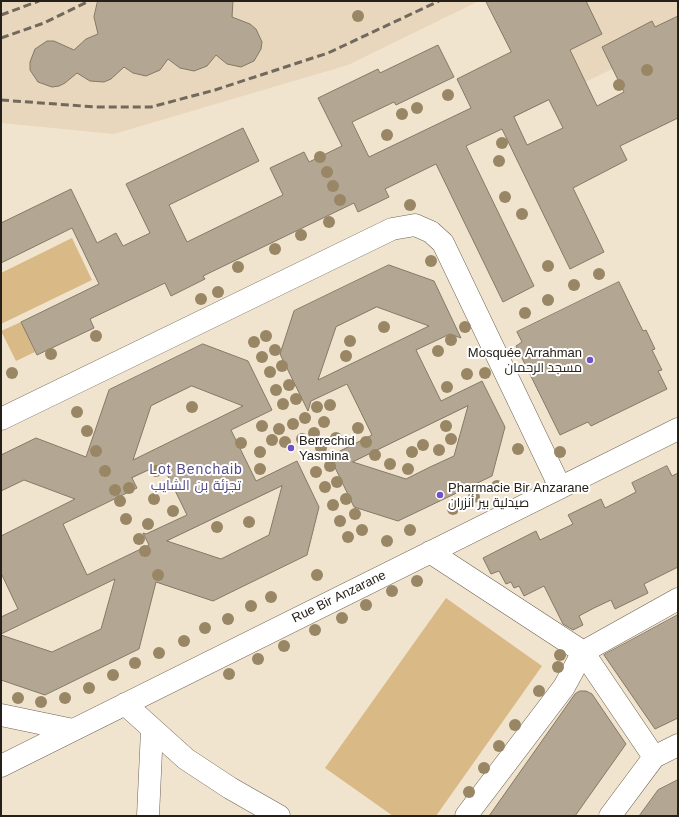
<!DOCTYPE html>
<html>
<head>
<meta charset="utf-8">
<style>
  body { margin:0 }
  #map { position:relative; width:679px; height:817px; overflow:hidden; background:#f1e4cf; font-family:Arial,sans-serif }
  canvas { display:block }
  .frame { position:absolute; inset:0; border:2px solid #252019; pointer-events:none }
</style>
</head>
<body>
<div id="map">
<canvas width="679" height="817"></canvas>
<div class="frame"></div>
</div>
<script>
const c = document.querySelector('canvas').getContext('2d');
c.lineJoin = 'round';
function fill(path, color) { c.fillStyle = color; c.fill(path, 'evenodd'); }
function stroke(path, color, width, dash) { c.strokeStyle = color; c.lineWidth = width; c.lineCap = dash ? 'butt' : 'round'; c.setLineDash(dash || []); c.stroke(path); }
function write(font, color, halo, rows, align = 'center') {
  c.font = font + ' Arial,Cairo,sans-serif'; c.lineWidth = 4; c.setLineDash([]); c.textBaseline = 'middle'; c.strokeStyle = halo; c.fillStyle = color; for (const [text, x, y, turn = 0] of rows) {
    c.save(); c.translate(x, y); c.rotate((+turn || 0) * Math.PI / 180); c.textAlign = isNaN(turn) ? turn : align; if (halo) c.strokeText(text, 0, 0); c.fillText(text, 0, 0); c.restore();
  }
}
const built = new Path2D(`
  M 1,1 L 479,1 L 348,65 L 114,134 L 1,123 Z
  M 486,1 L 678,1 L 678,37 L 538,105 Z`);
const green = new Path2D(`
  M 72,238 L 92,280 L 1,324 L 1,273 Z
  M 21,322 L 35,352 L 16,361 L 1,331 Z
  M 446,598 L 542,666 L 436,816 L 393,816 L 325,768 Z`);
const building = new Path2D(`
  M 98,1 L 233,1 L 232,17 L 250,24 L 256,29 L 262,42 L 261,49 L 254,61 L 241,67 L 227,64 L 216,55 L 207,66 L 194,71 L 180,68 L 168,59 L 160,70 L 146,76 L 133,73 L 124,67 L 111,79 L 104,82 L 90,81 L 77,73 L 65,83 L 59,86 L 52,87 L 38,82 L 30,70 L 30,62 L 35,49 L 47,41 L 54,41 L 74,50 L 86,39 L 98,34 L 94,17 Z
  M 486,1 L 586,1 L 602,34 L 570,50 L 597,106 L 624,92 L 602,47 L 652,21 L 655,27 L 678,16 L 678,118 L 620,146 L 627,160 L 573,188 L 604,252 L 570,269 L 502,129 L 466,146 L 534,286 L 503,302 L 436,164 L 385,189 L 389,197 L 358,212 L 354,203 L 203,276 L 205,279 L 171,296 L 165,283 L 90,319 L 94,328 L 37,355 L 21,322 L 99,284 L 72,228 L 1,263 L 1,223 L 71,189 L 97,243 L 116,233 L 123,246 L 150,233 L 126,184 L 243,128 L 259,161 L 169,205 L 187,242 L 283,195 L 270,168 L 304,152 L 309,162 L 342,146 L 318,98 L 378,69 L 380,73 L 438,45 L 454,77 L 396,105 L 394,102 L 352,122 L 369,157 L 471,108 L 457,79 L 511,52 ZM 549,100 L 563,128 L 527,145 L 514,117 Z
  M 389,265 L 434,281 L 461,338 L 450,334 L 416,350 L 441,401 L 482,381 L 505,427 L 492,476 L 398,521 L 354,507 L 328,453 L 332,455 L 372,435 L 347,384 L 311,401 L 308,411 L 280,354 L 294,311 ZM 377,307 L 429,326 L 318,380 L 336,327 ZM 468,406 L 454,456 L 430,467 L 406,479 L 353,462 Z
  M 619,282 L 643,331 L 646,330 L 655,349 L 652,350 L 662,370 L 658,371 L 667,389 L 591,426 L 588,422 L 560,435 L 516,346 L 522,342 L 517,332 Z
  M 203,344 L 248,361 L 272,410 L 231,430 L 256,481 L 297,461 L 319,507 L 307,555 L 213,601 L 156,582 L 139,649 L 45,695 L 1,680 L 1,635 L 52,652 L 101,629 L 115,579 L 1,634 L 1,617 L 18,609 L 1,573 L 1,536 L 75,499 L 24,480 L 1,491 L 1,455 L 36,438 L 86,457 L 109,390 ZM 192,386 L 243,406 L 133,460 L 151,406 ZM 162,464 L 187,515 L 146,534 L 143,533 L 149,545 L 87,575 L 63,524 L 137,488 L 132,478 ZM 282,486 L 269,535 L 221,559 L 167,541 Z
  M 667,466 L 672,476 L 678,473 L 678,567 L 644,584 L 648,593 L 615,609 L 611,600 L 594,608 L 579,616 L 583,625 L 573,630 L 563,624 L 544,586 L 524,596 L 519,586 L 514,588 L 511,582 L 506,584 L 499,571 L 491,574 L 483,558 L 536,531 L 540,540 L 573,524 L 568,515 L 601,499 L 605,508 L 621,500 L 636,492 L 632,483 Z
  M 678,615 L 678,718 L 655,729 L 604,655 Z
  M 580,691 L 586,691 L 592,694 L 626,744 L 575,816 L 489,816 L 575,694 Z
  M 678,780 L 678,816 L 639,816 L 658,790 Z`);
const minor = new Path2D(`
  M 1,419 L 392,229 L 415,225 L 431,232 L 443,243 L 560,487
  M 430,552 L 583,652 L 654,757
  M 125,704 L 186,759 L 230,788 L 279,816
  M 1,715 L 73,730
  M 1,766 L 678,429
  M 148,816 L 152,730
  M 466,816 L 564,687 L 583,652 L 678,599
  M 610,816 L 654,757 L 678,745`);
const rail = new Path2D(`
  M 1,15 L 39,1
  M 1,38 L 44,23 L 89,1
  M 1,100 L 96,107 L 151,107 L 215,90 L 328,53 L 439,1`);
const trees = [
  [358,16],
  [647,70],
  [619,85],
  [448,95],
  [417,108],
  [402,114],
  [387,135],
  [502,143],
  [320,157],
  [499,161],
  [327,172],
  [333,186],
  [505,197],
  [340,200],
  [410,205],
  [522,214],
  [329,222],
  [301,235],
  [275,249],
  [431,261],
  [548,266],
  [238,267],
  [599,274],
  [574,285],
  [218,292],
  [201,299],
  [548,300],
  [525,313],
  [384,327],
  [465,327],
  [96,336],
  [266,336],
  [451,340],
  [350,341],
  [254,342],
  [275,350],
  [438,351],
  [51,354],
  [346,356],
  [262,357],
  [282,366],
  [270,372],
  [12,373],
  [485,373],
  [467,374],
  [289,385],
  [447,387],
  [276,390],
  [296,399],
  [283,404],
  [330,405],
  [192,407],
  [317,407],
  [77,412],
  [305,418],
  [324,422],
  [293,424],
  [262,426],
  [446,426],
  [358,428],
  [279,429],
  [87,431],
  [314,433],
  [336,438],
  [302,439],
  [451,439],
  [272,440],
  [285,442],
  [366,442],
  [241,443],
  [423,445],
  [321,448],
  [518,449],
  [439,450],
  [96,451],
  [260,452],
  [412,452],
  [560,452],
  [375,455],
  [390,464],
  [330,466],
  [260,469],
  [408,469],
  [105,471],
  [156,471],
  [316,472],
  [337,482],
  [497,486],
  [325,487],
  [129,488],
  [115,490],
  [474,497],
  [154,499],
  [346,499],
  [120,501],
  [333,505],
  [453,509],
  [173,511],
  [355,514],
  [126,519],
  [340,521],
  [249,522],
  [148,524],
  [217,527],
  [362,530],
  [410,530],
  [348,537],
  [139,539],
  [387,541],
  [145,551],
  [158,575],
  [317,575],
  [417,581],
  [392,591],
  [271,597],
  [366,605],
  [251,606],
  [342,618],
  [228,619],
  [205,628],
  [315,630],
  [184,641],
  [284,646],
  [159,653],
  [560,655],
  [258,659],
  [135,663],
  [558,667],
  [229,674],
  [113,675],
  [89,688],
  [539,691],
  [18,698],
  [65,698],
  [41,702],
  [515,725],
  [499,746],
  [484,768],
  [469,792]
];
const markers = [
  [590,360,4,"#6e51cb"],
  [291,448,4,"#6e51cb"],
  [440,495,4,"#6e51cb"]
];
const poiNames = [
  ["Mosquée Arrahman",582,353,"right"],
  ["مسجد الرحمان",582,368,"right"],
  ["Berrechid",299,441],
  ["Yasmina",299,456],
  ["Pharmacie Bir Anzarane",448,488],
  ["صيدلية بير أنزران",448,503]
];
const streetNames = [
  ["Rue Bir Anzarane",339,597,-26]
];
const neighbourhoodNames = [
  ["Lot Benchaib",196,470],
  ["تجزئة بن الشايب",196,486]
];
fill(built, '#e8d7bc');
fill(green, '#d9b985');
fill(building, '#b3a793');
stroke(building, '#847966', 1);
stroke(minor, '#6d6250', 23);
stroke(minor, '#fff', 22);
stroke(rail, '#71695d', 3, [8, 4]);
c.fillStyle = '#988665';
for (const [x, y] of trees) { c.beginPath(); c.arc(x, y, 6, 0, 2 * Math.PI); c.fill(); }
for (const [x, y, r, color] of markers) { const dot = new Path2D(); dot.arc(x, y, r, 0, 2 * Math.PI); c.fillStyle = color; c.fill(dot); stroke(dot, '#fff', 1.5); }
write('13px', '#252019', '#fff', poiNames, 'left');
write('13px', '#252019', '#fff', streetNames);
c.letterSpacing = '1px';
write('14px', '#564b8a', '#fff', neighbourhoodNames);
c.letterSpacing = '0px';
</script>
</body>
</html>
